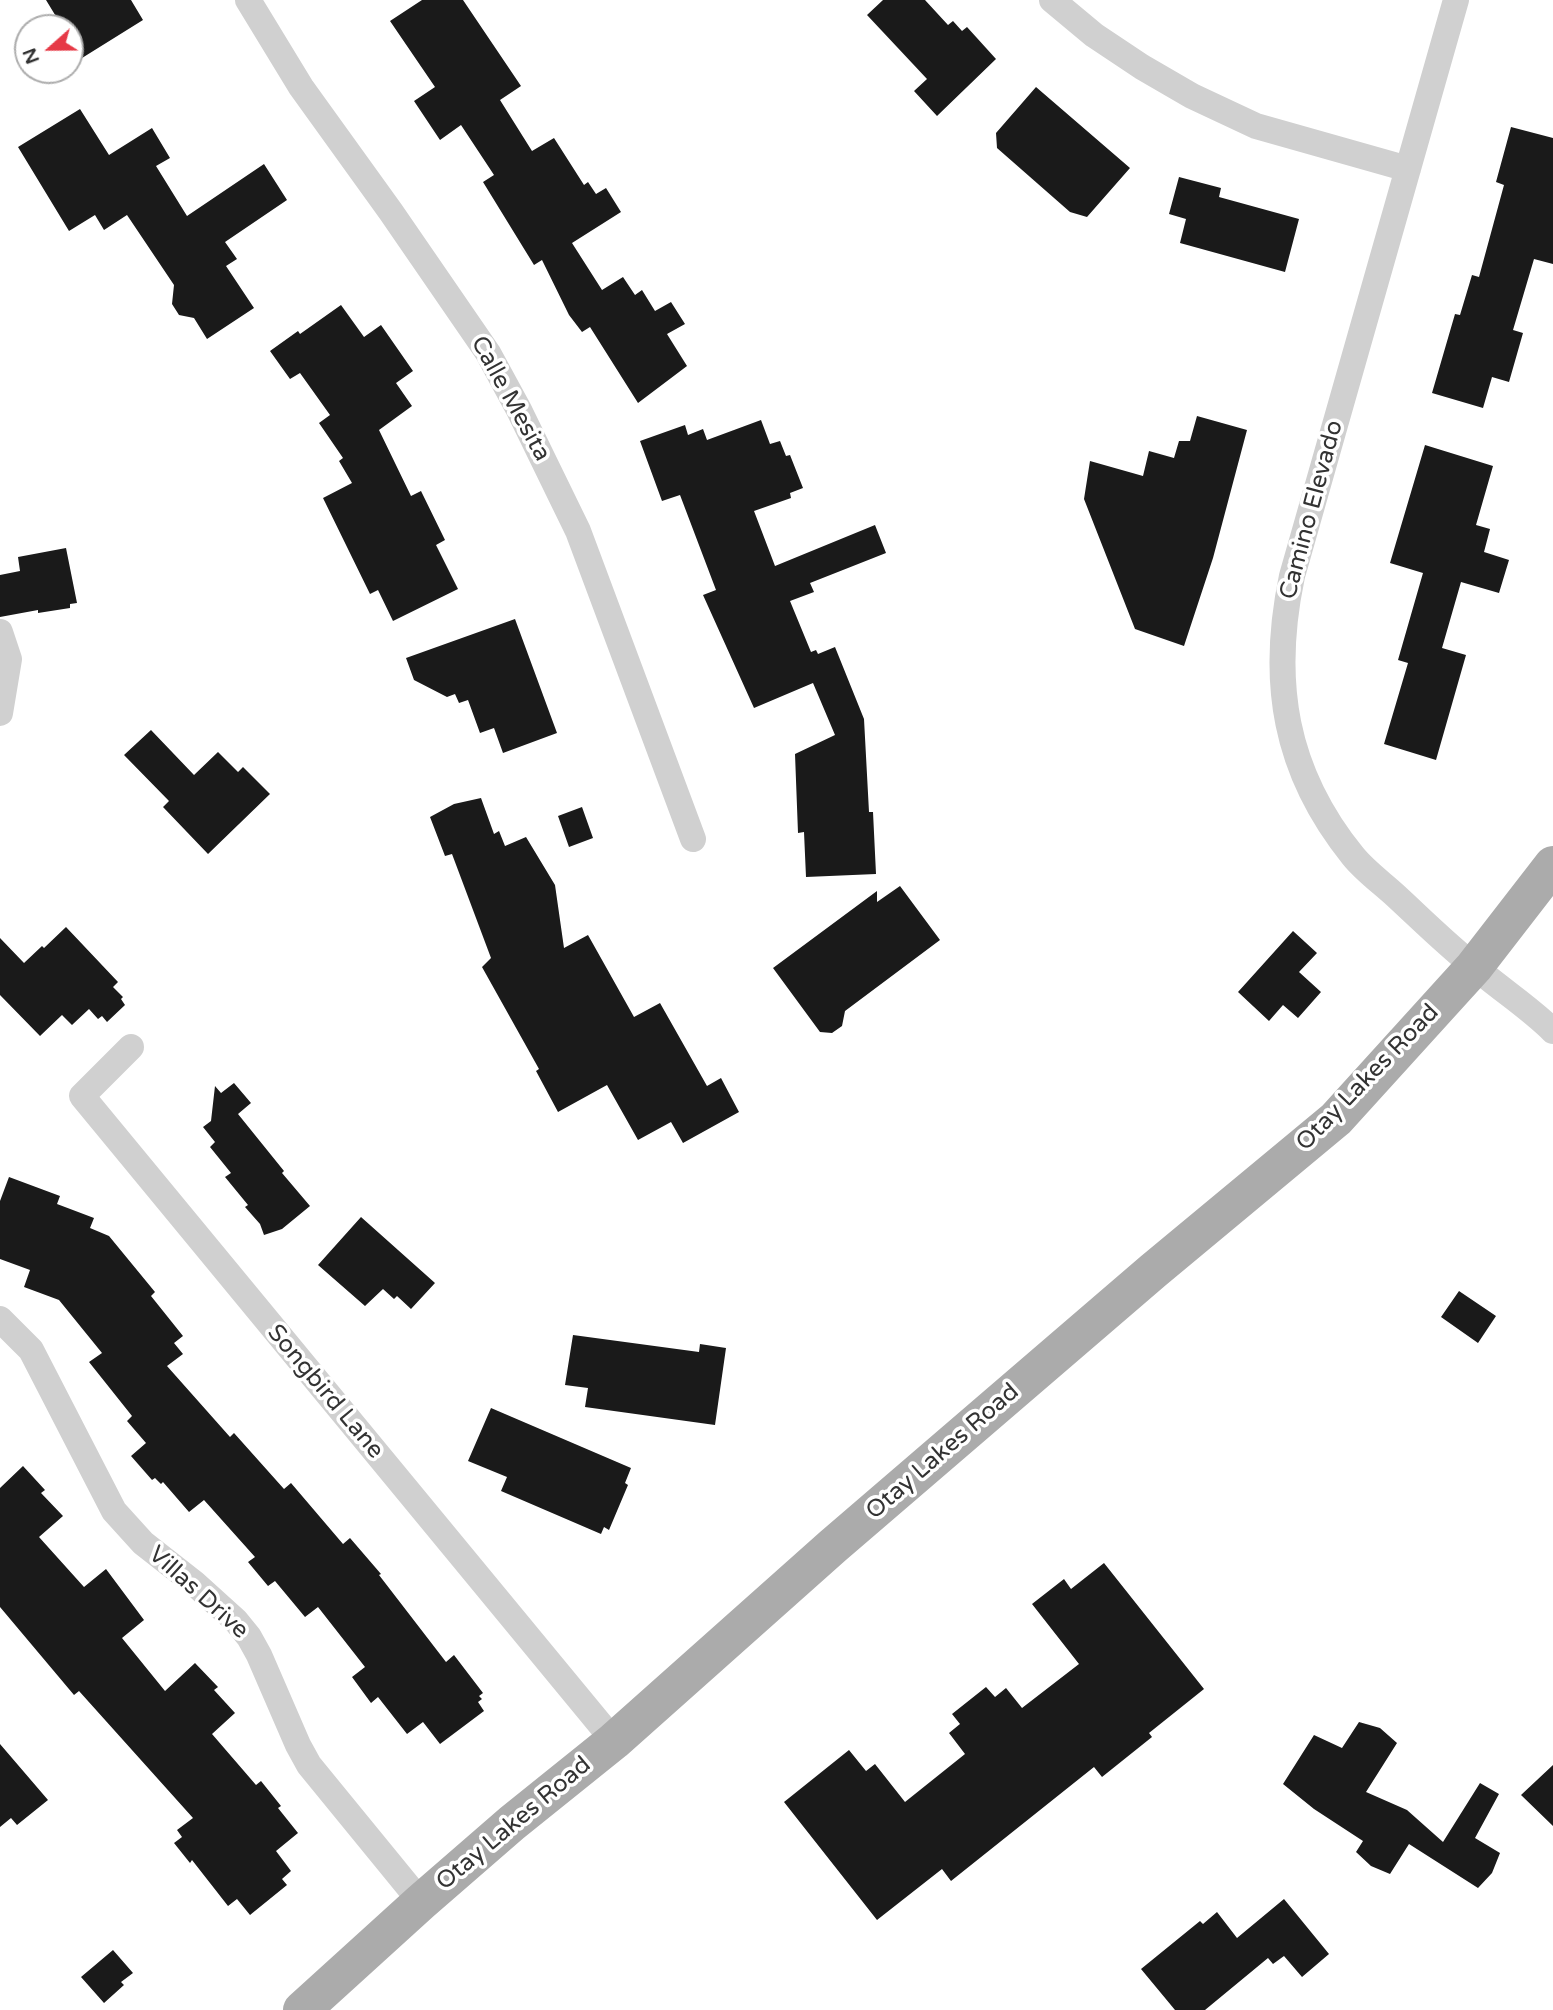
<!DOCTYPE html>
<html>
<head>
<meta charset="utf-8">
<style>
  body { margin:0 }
  #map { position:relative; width:1553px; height:2010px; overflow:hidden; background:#fff; font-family:"Varela Round",sans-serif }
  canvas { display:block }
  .north { position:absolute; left:14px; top:14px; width:70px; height:70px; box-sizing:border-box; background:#fff; border:2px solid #adadad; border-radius:50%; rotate:249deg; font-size:19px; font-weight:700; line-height:28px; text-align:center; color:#333 }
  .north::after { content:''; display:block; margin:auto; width:24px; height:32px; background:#e63946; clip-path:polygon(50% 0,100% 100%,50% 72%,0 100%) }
</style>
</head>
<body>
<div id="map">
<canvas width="1553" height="2010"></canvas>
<div class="north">N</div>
</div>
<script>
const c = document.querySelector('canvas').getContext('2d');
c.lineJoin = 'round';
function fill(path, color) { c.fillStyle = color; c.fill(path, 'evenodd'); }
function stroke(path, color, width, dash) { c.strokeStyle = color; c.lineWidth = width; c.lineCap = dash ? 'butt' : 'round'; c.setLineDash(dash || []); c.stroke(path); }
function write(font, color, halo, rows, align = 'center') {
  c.font = font + ' "Varela Round",sans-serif'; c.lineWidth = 7; c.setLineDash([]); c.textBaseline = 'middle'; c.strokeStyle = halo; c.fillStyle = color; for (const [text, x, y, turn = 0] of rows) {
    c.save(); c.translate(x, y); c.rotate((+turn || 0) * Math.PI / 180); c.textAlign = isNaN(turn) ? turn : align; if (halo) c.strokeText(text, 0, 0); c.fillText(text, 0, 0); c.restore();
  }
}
const building = new Path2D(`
  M 46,0 L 131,0 L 143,20 L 82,58 L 70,39 L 70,28 L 63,28 Z
  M 422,0 L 463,0 L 521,86 L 500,100 L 532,151 L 554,138 L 584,185 L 588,182 L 596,194 L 606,188 L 621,212 L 572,243 L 602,290 L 623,277 L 635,295 L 642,290 L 655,311 L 671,302 L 685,324 L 667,334 L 687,366 L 638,403 L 590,327 L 582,332 L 569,315 L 542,260 L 534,265 L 483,182 L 494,175 L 461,125 L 440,140 L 414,101 L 435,87 L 390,21 Z
  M 883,0 L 925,0 L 948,25 L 953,21 L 962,31 L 967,27 L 996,59 L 937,116 L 914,91 L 927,79 L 867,15 Z
  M 1036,87 L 1130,168 L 1087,217 L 1070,212 L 997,148 L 996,133 Z
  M 80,109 L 109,155 L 152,128 L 170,158 L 156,166 L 187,216 L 264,164 L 287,200 L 225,242 L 237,259 L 226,266 L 254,308 L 207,339 L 194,318 L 179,315 L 172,304 L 174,285 L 127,215 L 104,230 L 95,215 L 69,231 L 18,147 Z
  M 1511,127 L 1553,138 L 1553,264 L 1534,259 L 1513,330 L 1523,333 L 1509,382 L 1492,377 L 1483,408 L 1432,393 L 1455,314 L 1460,315 L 1472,275 L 1479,277 L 1504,185 L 1496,182 Z
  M 1179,177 L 1221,188 L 1219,197 L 1299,219 L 1285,272 L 1180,243 L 1186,219 L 1169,214 Z
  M 341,305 L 364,337 L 381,325 L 413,371 L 396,383 L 412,406 L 379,430 L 411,496 L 421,491 L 445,540 L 436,545 L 458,589 L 393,621 L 378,590 L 370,594 L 323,498 L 352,483 L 339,461 L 343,458 L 319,423 L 330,415 L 300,373 L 290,379 L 270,351 L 298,331 L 300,334 Z
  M 1197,416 L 1247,430 L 1213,558 L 1184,646 L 1135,629 L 1084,499 L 1090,461 L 1143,476 L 1149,451 L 1174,458 L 1179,441 L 1190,441 Z
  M 761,420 L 770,444 L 780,441 L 786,456 L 790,455 L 803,488 L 790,493 L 791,498 L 754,511 L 775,566 L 875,525 L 886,553 L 810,583 L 814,592 L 790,601 L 811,652 L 816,650 L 818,654 L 835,647 L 864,719 L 869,812 L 873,812 L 876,874 L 806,877 L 804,832 L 798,833 L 795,754 L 835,735 L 813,683 L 754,708 L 703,595 L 716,590 L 680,495 L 662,501 L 640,441 L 685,425 L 688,435 L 703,429 L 707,440 Z
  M 1425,445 L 1493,466 L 1476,525 L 1490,529 L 1484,552 L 1509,560 L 1499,593 L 1461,582 L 1442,648 L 1466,655 L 1436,760 L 1384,744 L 1408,663 L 1398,660 L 1423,573 L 1390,563 Z
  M 66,548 L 77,603 L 70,604 L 70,608 L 38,613 L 38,610 L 0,617 L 0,575 L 20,571 L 18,557 Z
  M 515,619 L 557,733 L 503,753 L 494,728 L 480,733 L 468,700 L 459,703 L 455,694 L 447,697 L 414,680 L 406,658 Z
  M 151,730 L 194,775 L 218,752 L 238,772 L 243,767 L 270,794 L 208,854 L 163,807 L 169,801 L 124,755 Z
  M 481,798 L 494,834 L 499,831 L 505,846 L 526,837 L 555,885 L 564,948 L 588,935 L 634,1017 L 660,1003 L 707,1086 L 721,1078 L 739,1112 L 683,1143 L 671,1122 L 638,1140 L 607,1085 L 558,1112 L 536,1071 L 539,1069 L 482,967 L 491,958 L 452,854 L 445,856 L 430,817 L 454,804 Z
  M 582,807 L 593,838 L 569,847 L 558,816 Z
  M 900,886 L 940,940 L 845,1011 L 842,1026 L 832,1033 L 820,1032 L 773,968 L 877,891 L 877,902 Z
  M 66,927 L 118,982 L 113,987 L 123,997 L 121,999 L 125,1005 L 107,1022 L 102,1016 L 98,1019 L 89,1009 L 72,1025 L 62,1015 L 40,1036 L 0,995 L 0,938 L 24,963 L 42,946 L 44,948 Z
  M 1293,931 L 1317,953 L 1299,972 L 1321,992 L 1298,1018 L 1283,1005 L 1269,1021 L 1238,992 Z
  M 234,1083 L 251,1103 L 238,1114 L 284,1171 L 282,1173 L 310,1206 L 282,1229 L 264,1235 L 260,1224 L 245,1207 L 248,1205 L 225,1177 L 231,1173 L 210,1147 L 215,1142 L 203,1127 L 211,1121 L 215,1086 L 221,1093 Z
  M 9,1177 L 60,1196 L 57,1204 L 94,1218 L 90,1228 L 109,1236 L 155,1292 L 151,1296 L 183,1336 L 174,1343 L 183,1354 L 167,1366 L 230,1437 L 234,1433 L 284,1489 L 291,1483 L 343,1544 L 350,1538 L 381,1574 L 379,1575 L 446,1662 L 454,1655 L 483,1693 L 479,1696 L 482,1699 L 478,1702 L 484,1711 L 440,1744 L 423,1722 L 407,1734 L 378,1697 L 371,1703 L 352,1677 L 365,1667 L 318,1607 L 305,1617 L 275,1581 L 268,1586 L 248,1562 L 255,1557 L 204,1500 L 189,1512 L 163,1482 L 161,1484 L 155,1478 L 152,1480 L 131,1456 L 146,1443 L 127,1421 L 132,1416 L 89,1362 L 102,1353 L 59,1300 L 24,1287 L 30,1270 L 0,1259 L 0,1201 Z
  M 361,1217 L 435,1283 L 411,1309 L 397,1296 L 394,1299 L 383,1289 L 365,1306 L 318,1265 Z
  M 1459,1291 L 1496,1316 L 1478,1343 L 1441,1317 Z
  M 573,1335 L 699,1352 L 700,1344 L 726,1348 L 715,1425 L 585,1407 L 588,1388 L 565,1385 Z
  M 491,1408 L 631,1468 L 625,1483 L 628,1485 L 609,1530 L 604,1527 L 601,1534 L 501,1491 L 507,1477 L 468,1461 Z
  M 23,1466 L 45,1490 L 41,1493 L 63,1516 L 39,1537 L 84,1587 L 106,1569 L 144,1620 L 122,1638 L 165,1691 L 195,1663 L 218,1687 L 214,1690 L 235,1713 L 212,1734 L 256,1785 L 261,1781 L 281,1806 L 278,1808 L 298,1833 L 276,1851 L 291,1871 L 282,1879 L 287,1885 L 250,1915 L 237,1899 L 228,1906 L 192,1860 L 190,1863 L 174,1843 L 182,1837 L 177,1830 L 193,1818 L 79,1691 L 74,1695 L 0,1607 L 0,1488 Z
  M 1104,1563 L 1204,1689 L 1149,1733 L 1152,1737 L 1102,1777 L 1094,1767 L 951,1881 L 942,1869 L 877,1920 L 784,1802 L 849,1750 L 866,1771 L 875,1764 L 905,1802 L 965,1754 L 949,1733 L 960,1724 L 952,1714 L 986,1687 L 995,1697 L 1006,1688 L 1022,1708 L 1079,1664 L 1032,1604 L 1064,1579 L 1071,1589 Z
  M 1359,1722 L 1380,1728 L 1397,1743 L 1366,1792 L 1407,1810 L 1443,1842 L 1480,1783 L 1499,1794 L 1475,1838 L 1500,1853 L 1492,1873 L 1478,1888 L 1409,1844 L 1390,1874 L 1371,1866 L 1356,1852 L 1363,1841 L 1314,1809 L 1283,1784 L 1314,1735 L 1342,1748 Z
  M 0,1744 L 48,1800 L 17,1825 L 11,1818 L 0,1827 Z
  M 1553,1765 L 1553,1826 L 1521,1795 Z
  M 1284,1899 L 1329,1954 L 1302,1977 L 1284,1956 L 1273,1964 L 1268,1958 L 1205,2010 L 1175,2010 L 1141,1969 L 1200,1921 L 1203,1924 L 1217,1912 L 1237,1938 Z
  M 113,1950 L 133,1973 L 121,1982 L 124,1985 L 104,2003 L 81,1977 Z`);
const street = new Path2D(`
  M 248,0 L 301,87 L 391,212 L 488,353 L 519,410 L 578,531 L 693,839
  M 1052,0 L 1094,35 L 1142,67 L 1192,96 L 1256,126 L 1408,169
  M 1456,0 L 1292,576 C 1270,681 1284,771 1353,856 C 1365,871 1382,883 1396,896 C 1422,920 1447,945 1475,967 C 1500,989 1529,1007 1553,1031
  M 0,632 L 9,659 L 0,713
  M 131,1047 L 82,1096 L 614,1741
  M 0,1319 L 31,1350 L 114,1511 L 143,1543 L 194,1583 L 236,1621 L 249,1637 L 259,1655 L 298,1745 L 309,1765 L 421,1902`);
const primary = new Path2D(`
  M 302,2010 L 421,1902 L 512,1823 L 614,1741 L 833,1546 L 1153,1271 L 1336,1119 L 1474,967 L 1553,865`);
const streetNames = [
  ["Calle Mesita",510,399,61],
  ["Camino Elevado",1312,510,-75],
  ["Otay Lakes Road",1368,1078,-46],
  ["Songbird Lane",325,1392,50],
  ["Otay Lakes Road",943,1452,-41],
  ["Villas Drive",198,1593,42],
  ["Otay Lakes Road",514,1824,-40]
];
fill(building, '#1a1a1a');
stroke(street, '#d0d0d0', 26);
stroke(primary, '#ababab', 38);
write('24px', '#333', '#fff', streetNames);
</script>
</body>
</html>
